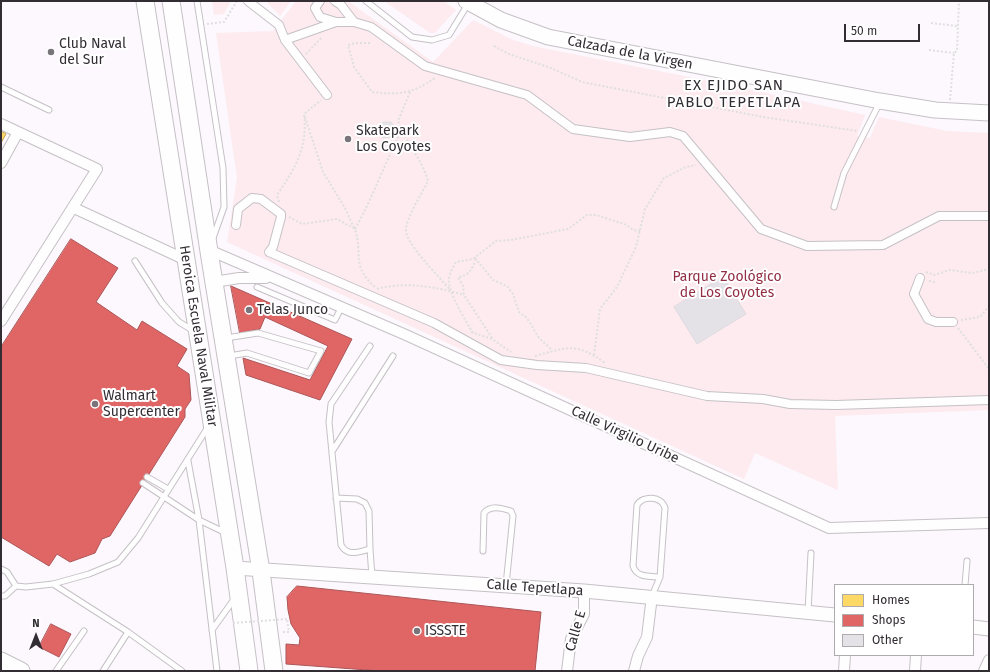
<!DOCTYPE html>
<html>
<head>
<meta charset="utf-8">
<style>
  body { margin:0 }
  #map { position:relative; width:990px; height:672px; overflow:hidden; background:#fcf8fd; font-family:"Fira Sans",sans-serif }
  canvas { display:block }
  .frame { position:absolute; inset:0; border:2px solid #322d33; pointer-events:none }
  .legend { position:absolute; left:834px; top:584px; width:140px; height:72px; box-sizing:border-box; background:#fff; border:1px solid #adabad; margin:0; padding:5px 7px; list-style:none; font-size:12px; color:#322d33 }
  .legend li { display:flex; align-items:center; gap:8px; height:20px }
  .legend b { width:20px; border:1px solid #adabad }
  .north { position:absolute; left:16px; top:616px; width:40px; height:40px; -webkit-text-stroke:3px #fff; paint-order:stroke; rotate:0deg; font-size:11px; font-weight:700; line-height:16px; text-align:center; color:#322d33 }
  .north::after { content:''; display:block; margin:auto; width:14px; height:18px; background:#322d33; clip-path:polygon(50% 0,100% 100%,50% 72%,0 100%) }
  .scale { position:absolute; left:844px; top:24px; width:76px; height:18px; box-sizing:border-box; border:2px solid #322d33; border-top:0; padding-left:5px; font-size:12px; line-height:14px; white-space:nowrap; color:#322d33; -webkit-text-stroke:3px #fff; paint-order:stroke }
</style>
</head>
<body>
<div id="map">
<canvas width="990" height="672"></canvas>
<div class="frame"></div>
<ul class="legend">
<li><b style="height:11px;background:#ffd966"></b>Homes</li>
<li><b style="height:11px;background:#e06666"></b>Shops</li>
<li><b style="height:11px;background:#e4e1e7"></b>Other</li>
</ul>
<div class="north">N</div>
<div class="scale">50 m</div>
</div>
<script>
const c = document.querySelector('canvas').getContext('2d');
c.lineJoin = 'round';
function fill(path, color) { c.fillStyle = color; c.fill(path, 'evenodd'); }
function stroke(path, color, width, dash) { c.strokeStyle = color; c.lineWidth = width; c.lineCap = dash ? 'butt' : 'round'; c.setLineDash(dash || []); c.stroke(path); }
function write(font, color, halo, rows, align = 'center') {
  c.font = font + ' "Fira Sans",sans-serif'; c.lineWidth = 4; c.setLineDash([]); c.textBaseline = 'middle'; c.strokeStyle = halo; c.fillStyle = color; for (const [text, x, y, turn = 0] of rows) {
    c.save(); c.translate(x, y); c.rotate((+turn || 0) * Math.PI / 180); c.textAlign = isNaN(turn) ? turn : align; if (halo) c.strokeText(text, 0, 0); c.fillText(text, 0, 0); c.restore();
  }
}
const green = new Path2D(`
  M 212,1 L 231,1 L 224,14 L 214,15 Z
  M 266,1 L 291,1 L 280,16 Z
  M 296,1 L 348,1 L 433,62 L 473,20 L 513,40 L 533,46 L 739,87 L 865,115 L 857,136 L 870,138 L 879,117 L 947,131 L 989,133 L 989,410 L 835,416 L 838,490 L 755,453 L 744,479 L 227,242 L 237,178 L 216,33 L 273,31 Z
  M 384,1 L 443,1 L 456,10 L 435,33 L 430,33 Z`);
const homes = new Path2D(`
  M 1,131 L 6,134 L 1,143 Z`);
const shops = new Path2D(`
  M 71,239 L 118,268 L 96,302 L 137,330 L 142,321 L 187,349 L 177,366 L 189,374 L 191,400 L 185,409 L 185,417 L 110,536 L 102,539 L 95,553 L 70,562 L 57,554 L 49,566 L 1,537 L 1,347 Z
  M 231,286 L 352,339 L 320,400 L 246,375 L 243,358 L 310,380 L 328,346 L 265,317 L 260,329 L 240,333 Z
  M 297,586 L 541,612 L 535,671 L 381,671 L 286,664 L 286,644 L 299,645 L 300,638 L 291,624 L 288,610 L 287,597 Z
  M 51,624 L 71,634 L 59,657 L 39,647 Z`);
const building = new Path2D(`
  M 383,122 L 391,122 L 396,129 L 392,137 L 383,138 L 378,130 Z
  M 723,277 L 746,314 L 697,344 L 674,307 Z`);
const path = new Path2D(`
  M 931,23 L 957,26
  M 207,24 L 224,22 L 237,1
  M 370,43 L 356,43 L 348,45 L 354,67 L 372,92 C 400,95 411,94 435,78
  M 494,46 L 509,54 L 551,68 L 582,82 L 763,117 L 858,131
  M 929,50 L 954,53
  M 306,54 L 322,37
  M 410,92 L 398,121 C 406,143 422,159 428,181 C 421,196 409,212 406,228 C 403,242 441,278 450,290
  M 950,100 L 954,53 L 957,51 L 959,1
  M 305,117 L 323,172 L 345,208 L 354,228
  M 279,202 L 277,195 C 295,168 308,148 304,114 L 321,100
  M 289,217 L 302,224 L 337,219 L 355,229 C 363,255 351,266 375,287
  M 355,229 C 373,197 385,163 401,131
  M 475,258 L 493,280 L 507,286 L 513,294 L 519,312 L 527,318 L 539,338 L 552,350
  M 476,259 C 472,269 469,276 458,277 L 463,286 L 464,295 L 492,338
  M 926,272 L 934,275 L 950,270 L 973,273 L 989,269
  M 929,281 L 935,282
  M 377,289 C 406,281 436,287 464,295
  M 961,320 L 980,317 L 989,306
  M 958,328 L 989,369
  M 471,332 L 492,339 L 511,352
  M 473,333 C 466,321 450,296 449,282 C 448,275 453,268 456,262 L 473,259 L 496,241 L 511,240 L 568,229 L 587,215 L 596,215 L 627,225 L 633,230 L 640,231
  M 594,355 L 600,309 L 617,287 L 636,247 L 645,209 L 664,178 L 686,167 L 696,165
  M 535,356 C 568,347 576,342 605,363
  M 283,632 L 289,632 L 287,619`);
const service = new Path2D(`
  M 197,1 L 223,168 L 224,207 L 213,238
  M 366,1 L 412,37 L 432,40 L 449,35 L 468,4
  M 1,87 L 49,110
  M 834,207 L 844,173 L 880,102
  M 135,261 L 162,303 L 179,322 L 194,331
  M 257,287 L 335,320 L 341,308
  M 226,338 L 258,333 L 321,351 L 309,373 L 247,353 L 229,356
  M 333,450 L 393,356
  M 188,461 L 199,520 L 217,671
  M 147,477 L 168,489
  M 143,483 L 199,520 L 226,533
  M 336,498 L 357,499 L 365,503 L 369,511 L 370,549 L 372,577
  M 370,549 C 358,552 348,557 341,545 L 329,422 L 331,404 L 370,346
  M 483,551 L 484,513 C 491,505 502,508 511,511 L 513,516 L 506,585
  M 1,569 L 7,572 L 16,586
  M 53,584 L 128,632 L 182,671
  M 965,585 L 967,561
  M 1,596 L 5,596 L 16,586 L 26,587 L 53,584 L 89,574 L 118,562 L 138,538 L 208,427
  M 652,596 L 660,577 L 665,508 C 662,496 643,495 637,505 L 633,566 C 637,578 649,576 660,577
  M 808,612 L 811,553
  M 212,630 L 235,598
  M 56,671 L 84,631
  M 103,671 L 128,632`);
const pedestrian = new Path2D(`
  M 248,1 L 279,25 L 285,40 L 336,22
  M 320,1 L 315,8 L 320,17 L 336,22 L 354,22 L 341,5 L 335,1
  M 354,22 L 371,27 L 425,66 L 527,95 L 573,129 L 630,137 L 670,132 L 683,136 L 761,229 L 807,246 L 883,245 L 939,216 L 989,216
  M 285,40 L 327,95
  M 236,225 L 238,209 L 252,198 L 261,199 L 281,214 L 281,217 L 273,247 L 269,252 L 434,323 L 501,360 L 537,365 L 586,368 L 707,396 L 763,399 L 790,404 L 836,405 L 989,400
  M 920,278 L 914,294 L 928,319 L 936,322 L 953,322`);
const minor = new Path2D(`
  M 1,124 L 97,169 L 1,321
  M 1,163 L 18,132
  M 74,208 L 186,260
  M 209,250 L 406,335 L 829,528 L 989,523
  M 214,282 L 239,278 L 266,278
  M 567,671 L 571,639 L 584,614 L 584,591
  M 634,671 L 638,656 L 647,637 L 652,596
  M 844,671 L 845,655
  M 915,671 L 916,655
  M 984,671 L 989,660`);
const tertiary = new Path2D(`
  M 235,568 L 584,591 L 835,615
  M 973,627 L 989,629`);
const secondary = new Path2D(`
  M 466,1 L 501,20 L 548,37 L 880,101 L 935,110 L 989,113`);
const primary = new Path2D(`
  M 145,1 L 235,568 L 249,671
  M 171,1 L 210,258 L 261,571 L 274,671
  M 1,661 L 21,671`);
const pathBridge = new Path2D(`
  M 233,623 L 287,619`);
const markers = [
  [51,52,4,"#79747a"],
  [348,139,4,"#79747a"],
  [249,310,4,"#79747a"],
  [95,404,4,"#79747a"],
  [417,631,4,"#79747a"]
];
const poiNames = [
  ["Club Naval",59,44],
  ["del Sur",59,60],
  ["Skatepark",356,131],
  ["Los Coyotes",356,147],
  ["Telas Junco",257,310],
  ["Walmart",103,396],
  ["Supercenter",103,412],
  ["ISSSTE",425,631]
];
const streetNames = [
  ["Calzada de la Virgen",630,53,11],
  ["Heroica Escuela Naval Militar",198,336,81],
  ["Calle Virgilio Uribe",625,435,25],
  ["Calle Tepetlapa",535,588,4],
  ["Calle E",576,631,-74]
];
const parkNames = [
  ["Parque Zoológico",727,277],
  ["de Los Coyotes",727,293]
];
const neighbourhoodNames = [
  ["EX EJIDO SAN",734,86],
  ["PABLO TEPETLAPA",734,103]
];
fill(green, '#fdebef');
fill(homes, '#ffd966');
stroke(homes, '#c2a557', 1);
fill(shops, '#e06666');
stroke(shops, '#ac5557', 1);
fill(building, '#e4e1e7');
stroke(building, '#dedbe1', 1);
stroke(service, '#c5c1c5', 7);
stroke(pedestrian, '#c5c1c5', 10);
stroke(minor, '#c5c1c5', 12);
stroke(tertiary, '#c5c1c5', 15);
stroke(secondary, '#c5c1c5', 17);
stroke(primary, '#c5c1c5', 19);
stroke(path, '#e0dfe0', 2, [2, 2]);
stroke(service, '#fffeff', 5);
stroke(pedestrian, '#fffeff', 8);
stroke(minor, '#fffeff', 10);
stroke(tertiary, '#fffeff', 13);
stroke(secondary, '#fffeff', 15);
stroke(primary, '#fffeff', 17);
stroke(pathBridge, '#e0dfe0', 2, [2, 2]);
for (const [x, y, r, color] of markers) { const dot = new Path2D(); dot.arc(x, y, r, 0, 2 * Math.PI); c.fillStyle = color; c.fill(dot); stroke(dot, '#fff', 1.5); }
write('14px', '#322d33', '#fff', poiNames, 'left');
write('14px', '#322d33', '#fff', streetNames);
write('14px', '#922e44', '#fff', parkNames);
c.letterSpacing = '1px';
write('15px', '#322d33', '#fff', neighbourhoodNames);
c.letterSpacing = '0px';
</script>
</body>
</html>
